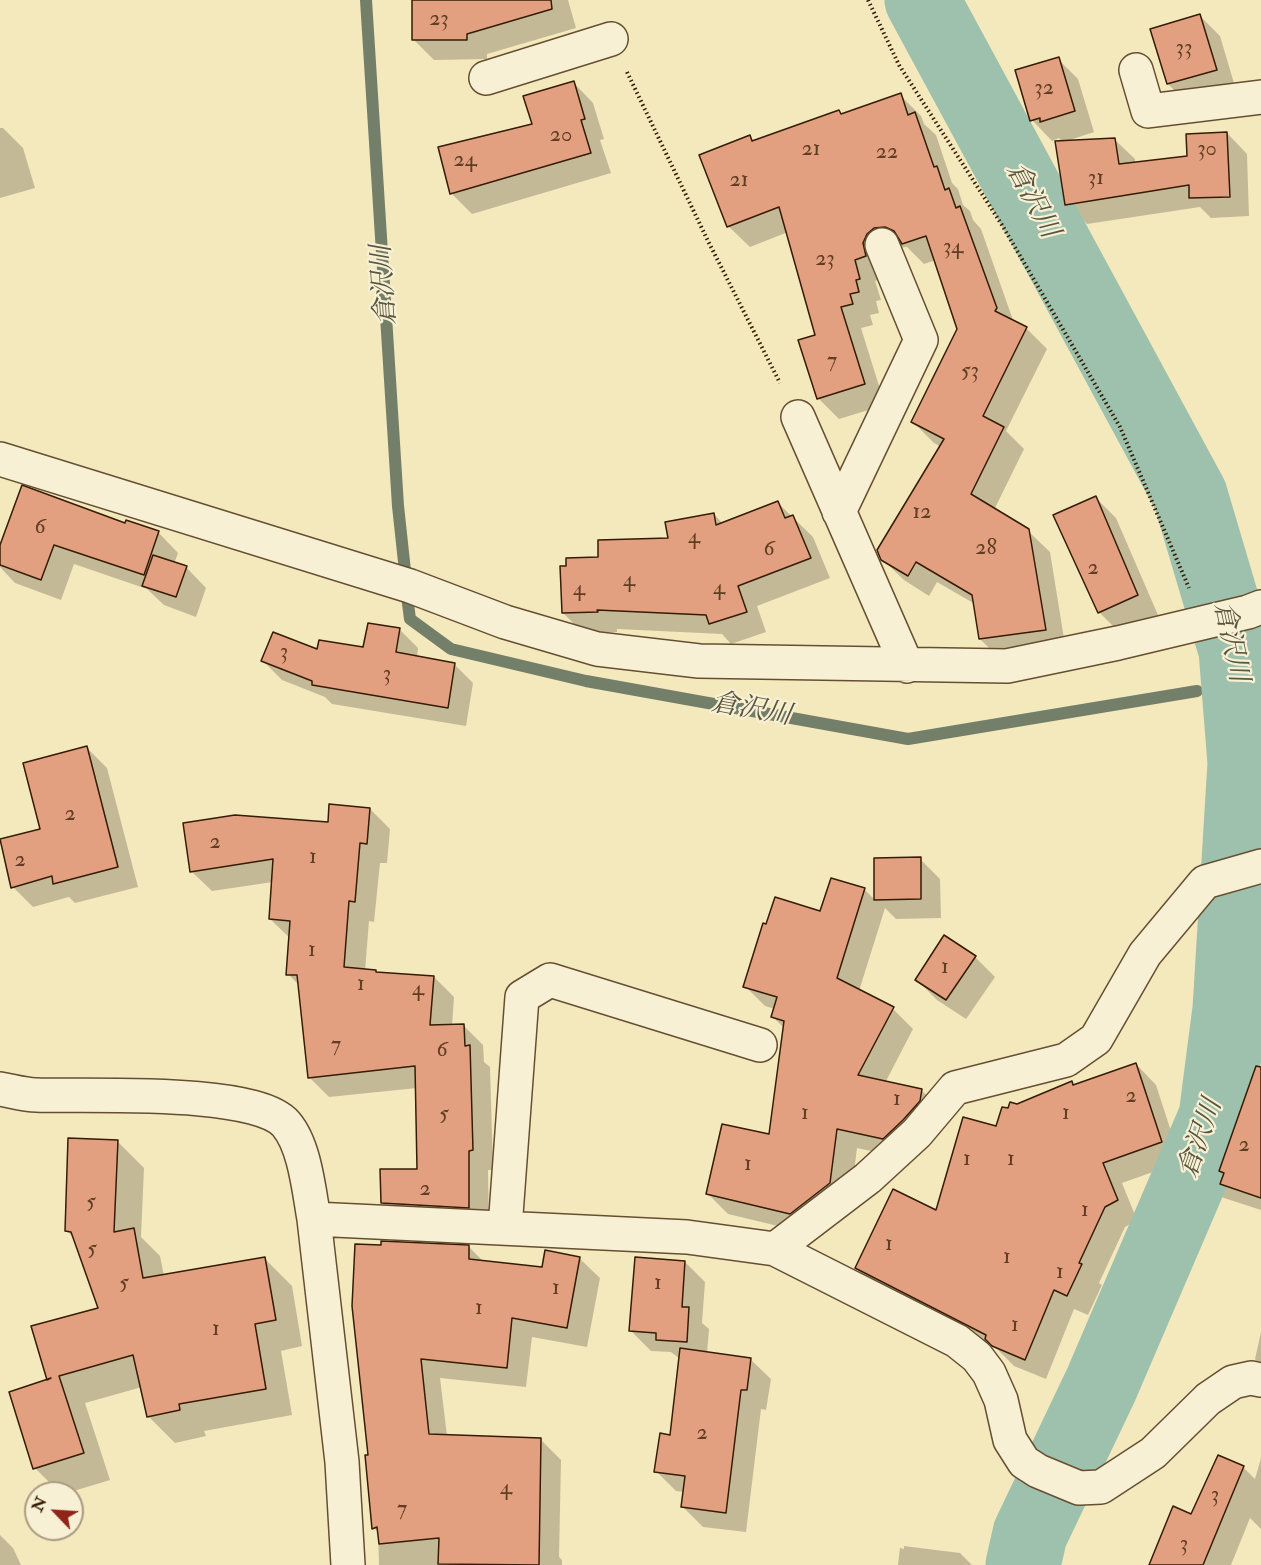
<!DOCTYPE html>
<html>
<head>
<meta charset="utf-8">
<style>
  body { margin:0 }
  #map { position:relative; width:1261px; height:1565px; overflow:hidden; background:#f4e8bd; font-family:"IM FELL Double Pica",serif }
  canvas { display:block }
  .north { position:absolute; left:24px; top:1481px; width:60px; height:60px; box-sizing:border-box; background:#f8f0d4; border:2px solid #aa9b81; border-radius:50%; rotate:295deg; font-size:16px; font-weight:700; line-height:24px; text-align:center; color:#351c04 }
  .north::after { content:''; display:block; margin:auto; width:21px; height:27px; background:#8f2418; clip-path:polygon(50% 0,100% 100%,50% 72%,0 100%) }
</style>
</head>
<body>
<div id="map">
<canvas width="1261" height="1565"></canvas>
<div class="north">N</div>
</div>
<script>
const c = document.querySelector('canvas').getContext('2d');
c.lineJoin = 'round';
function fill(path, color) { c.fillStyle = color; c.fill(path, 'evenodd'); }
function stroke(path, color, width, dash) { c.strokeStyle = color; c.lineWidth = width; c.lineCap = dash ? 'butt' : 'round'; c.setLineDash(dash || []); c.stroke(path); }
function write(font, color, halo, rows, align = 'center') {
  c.font = font + ' "IM FELL Double Pica","Noto Serif JP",serif'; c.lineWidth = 4.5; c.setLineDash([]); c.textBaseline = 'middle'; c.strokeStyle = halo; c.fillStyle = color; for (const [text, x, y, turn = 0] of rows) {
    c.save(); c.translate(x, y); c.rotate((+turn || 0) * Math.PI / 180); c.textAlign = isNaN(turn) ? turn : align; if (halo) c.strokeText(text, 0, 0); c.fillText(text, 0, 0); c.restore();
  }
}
const shadow = new Path2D(`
  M 413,0 L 568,0 L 576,28 L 487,54 L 487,59 L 434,60 L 414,40 Z
  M 1200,16 L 1220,36 L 1236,90 L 1188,104 L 1168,84 Z
  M 1058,59 L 1078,79 L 1094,132 L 1064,142 L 1114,139 L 1135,159 L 1135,163 L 1189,157 L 1227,133 L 1247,154 L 1249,216 L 1211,218 L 1200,207 L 1087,224 L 1067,204 L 1062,142 L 1059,138 L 1052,141 L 1032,120 Z
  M 573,82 L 593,103 L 604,139 L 600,140 L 611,173 L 472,214 L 452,194 L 440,148 L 534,125 Z
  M 900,95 L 921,116 L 924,124 L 936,135 L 952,183 L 958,189 L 963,205 L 970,211 L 973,220 L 981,229 L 1014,323 L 1026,328 L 1047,349 L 1006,431 L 1024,449 L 994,510 L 1028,531 L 1050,552 L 1066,651 L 1001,660 L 980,639 L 975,604 L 937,582 L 929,596 L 904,580 L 882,559 L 941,447 L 934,443 L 913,422 L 959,329 L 936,260 L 924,264 L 907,247 L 896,248 L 887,277 L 875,281 L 881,300 L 876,301 L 879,313 L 870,315 L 873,325 L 861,328 L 885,405 L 839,419 L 818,398 L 817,336 L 788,232 L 750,247 L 728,226 L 750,137 L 755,141 Z
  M 0,128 L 3,128 L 23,148 L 35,188 L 0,198 Z
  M 1096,498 L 1116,518 L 1158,615 L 1119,632 L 1099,612 Z
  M 777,502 L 813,537 L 830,578 L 757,606 L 766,632 L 731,644 L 722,634 L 617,629 L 617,632 L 583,633 L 563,613 L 600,558 L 670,539 L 714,514 L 723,524 Z
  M 126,524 L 158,532 L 178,553 L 174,564 L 186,567 L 206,588 L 196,617 L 164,605 L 147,589 L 74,564 L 61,600 L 15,583 L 0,567 L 0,549 Z
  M 399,629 L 418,648 L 417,658 L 454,664 L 473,683 L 466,726 L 332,704 L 325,697 L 282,680 L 263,661 L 319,651 L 365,649 Z
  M 87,748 L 107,768 L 138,887 L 75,903 L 69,897 L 33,907 L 13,887 Z
  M 370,809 L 390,829 L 387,863 L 380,863 L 374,922 L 369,921 L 365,971 L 377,974 L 434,977 L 454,997 L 452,1026 L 463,1025 L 483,1045 L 484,1062 L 490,1067 L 493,1170 L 488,1170 L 489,1227 L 403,1223 L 382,1203 L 418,1170 L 417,1088 L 329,1097 L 309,1077 L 300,986 L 288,974 L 291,939 L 270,919 L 273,882 L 212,891 L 191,871 Z
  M 920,859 L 940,879 L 941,918 L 896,919 L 885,908 L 859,991 L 893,1009 L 913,1029 L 885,1083 L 921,1090 L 942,1110 L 903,1158 L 857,1148 L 850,1204 L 811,1234 L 728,1214 L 708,1194 L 770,1136 L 784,1028 L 772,1016 L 775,1009 L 765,1006 L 745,986 L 821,913 L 864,889 L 876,901 L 875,860 Z
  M 1261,916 L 1261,963 L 1255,957 L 1249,917 Z
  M 975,957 L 995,977 L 966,1019 L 937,1000 L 917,980 Z
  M 1136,1064 L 1156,1085 L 1181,1162 L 1122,1183 L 1137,1220 L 1125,1227 L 1099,1283 L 1102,1285 L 1088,1315 L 1074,1309 L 1046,1379 L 1014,1366 L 997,1349 L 877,1288 L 856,1268 L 937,1213 L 1010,1110 L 1072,1083 L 1075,1086 Z
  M 1247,1066 L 1261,1071 L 1261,1210 L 1215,1195 L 1197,1176 L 1224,1174 L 1221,1171 L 1237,1125 L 1230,1118 Z
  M 117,1141 L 144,1168 L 141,1237 L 160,1256 L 164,1276 L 265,1259 L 292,1286 L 302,1346 L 281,1351 L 292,1415 L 204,1431 L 206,1436 L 175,1443 L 148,1416 L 142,1387 L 85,1403 L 110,1480 L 67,1493 L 60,1493 L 35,1468 L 49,1380 L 100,1310 L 75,1239 L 67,1231 Z
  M 469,1247 L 484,1262 L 543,1268 L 579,1258 L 600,1278 L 587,1347 L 532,1337 L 526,1387 L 440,1378 L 447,1436 L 541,1440 L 561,1460 L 559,1557 L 562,1560 L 562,1565 L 379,1565 L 378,1532 L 374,1528 L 369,1456 Z
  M 685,1262 L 705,1282 L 702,1323 L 709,1329 L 707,1353 L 750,1359 L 771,1379 L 766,1410 L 761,1409 L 746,1532 L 703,1527 L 683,1507 L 685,1492 L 676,1491 L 656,1471 L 671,1437 L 680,1359 L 671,1352 L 651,1351 L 631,1331 Z
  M 1261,1332 L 1261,1366 L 1255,1359 Z
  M 1261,1458 L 1261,1529 L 1250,1518 L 1231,1565 L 1151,1565 L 1192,1516 L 1243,1467 L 1255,1479 Z
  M 0,1535 L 13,1548 L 21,1565 L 0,1565 Z
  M 904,1546 L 960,1553 L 972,1565 L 898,1565 L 900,1548 L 904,1549 Z`);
const stream = new Path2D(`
  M 366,0 L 398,506 L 405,571
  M 407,596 L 410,619 L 451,649 L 586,681 L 908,739 L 1197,691`);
const river = new Path2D(`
  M 922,0 L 1190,495 L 1236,650 L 1245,763 L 1230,1009 L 1216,1117 L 1101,1385 L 1030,1534 L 1023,1565`);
const building = new Path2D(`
  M 412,0 L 551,0 L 552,9 L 467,34 L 467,40 L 412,40 Z
  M 1200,14 L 1217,70 L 1167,84 L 1150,29 Z
  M 1059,57 L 1075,111 L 1040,122 L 1040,118 L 1030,121 L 1015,70 Z
  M 574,81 L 585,119 L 581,120 L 591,153 L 450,194 L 438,147 L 532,124 L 523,96 Z
  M 901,93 L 908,115 L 915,112 L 934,167 L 937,166 L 945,190 L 949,188 L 956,208 L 960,206 L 997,308 L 995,311 L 1027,327 L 983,416 L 1004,427 L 971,494 L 1029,529 L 1046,630 L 979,639 L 972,595 L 916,562 L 908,576 L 881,560 L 877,550 L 944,439 L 911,422 L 957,329 L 926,236 L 902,244 L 894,231 L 885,227 L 874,228 L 867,234 L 863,243 L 866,256 L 855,260 L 860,279 L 856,280 L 859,292 L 850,294 L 853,304 L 841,307 L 865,384 L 817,399 L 798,340 L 815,335 L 779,207 L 727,227 L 699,155 L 750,135 L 752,141 L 839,110 L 841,114 Z
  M 1227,132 L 1230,197 L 1189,198 L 1189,185 L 1065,205 L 1055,141 L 1115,138 L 1119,164 L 1187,156 L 1186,134 Z
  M 22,485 L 125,523 L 126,520 L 159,531 L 144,575 L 54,545 L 41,580 L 0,565 L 0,545 Z
  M 1096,496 L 1138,595 L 1098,613 L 1053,515 Z
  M 778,501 L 785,518 L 793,515 L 811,558 L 738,586 L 747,612 L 709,624 L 706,615 L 597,610 L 598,612 L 562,613 L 560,566 L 566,566 L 566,558 L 598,557 L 598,540 L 668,538 L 665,522 L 714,513 L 716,525 Z
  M 153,555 L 187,566 L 176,597 L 142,586 Z
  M 368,623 L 400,628 L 396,652 L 455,663 L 448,708 L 312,685 L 312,681 L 261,661 L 273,632 L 317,649 L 319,640 L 363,647 Z
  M 87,746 L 118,867 L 53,884 L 52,876 L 11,888 L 0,839 L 40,829 L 23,763 Z
  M 329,804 L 370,808 L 367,844 L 360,843 L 355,902 L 349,901 L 344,967 L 376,970 L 376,972 L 434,976 L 430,1025 L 464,1024 L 465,1046 L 470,1045 L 473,1150 L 469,1151 L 469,1208 L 381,1203 L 380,1169 L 417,1169 L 415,1066 L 308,1078 L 297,975 L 286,975 L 290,921 L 269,919 L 273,859 L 190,872 L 183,823 L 235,815 L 328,822 Z
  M 921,857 L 921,899 L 874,900 L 874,858 Z
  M 831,878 L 865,888 L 837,978 L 894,1007 L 858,1075 L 922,1089 L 920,1101 L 903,1120 L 883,1139 L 837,1129 L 830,1183 L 790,1214 L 706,1194 L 722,1124 L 769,1134 L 784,1021 L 771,1017 L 777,997 L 743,987 L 763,923 L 766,924 L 775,897 L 820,911 Z
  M 944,935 L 976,956 L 946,1000 L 915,980 Z
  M 1136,1063 L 1162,1142 L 1103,1163 L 1118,1200 L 1105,1207 L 1079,1263 L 1082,1264 L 1067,1296 L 1054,1290 L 1025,1360 L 992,1346 L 985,1339 L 986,1335 L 855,1268 L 893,1189 L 936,1210 L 963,1117 L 996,1126 L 1002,1107 L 1008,1108 L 1010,1102 L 1017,1104 L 1072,1081 L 1073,1085 Z
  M 1256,1066 L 1261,1067 L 1261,1198 L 1220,1184 L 1224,1173 L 1219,1171 Z
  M 68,1138 L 118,1140 L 114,1232 L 134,1228 L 143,1278 L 265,1257 L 276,1320 L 255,1324 L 266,1389 L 179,1404 L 180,1410 L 147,1417 L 133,1355 L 59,1376 L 84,1453 L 33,1469 L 9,1392 L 51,1378 L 47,1380 L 31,1326 L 98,1308 L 71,1232 L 65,1231 Z
  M 381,1241 L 469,1245 L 469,1259 L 542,1267 L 545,1250 L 580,1257 L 567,1328 L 512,1318 L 507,1368 L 421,1359 L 429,1434 L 541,1438 L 539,1565 L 438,1564 L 439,1538 L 379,1544 L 377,1527 L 372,1529 L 365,1455 L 368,1455 L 352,1306 L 355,1244 L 381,1245 Z
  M 635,1257 L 685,1261 L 682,1307 L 689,1307 L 687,1342 L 656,1340 L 656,1333 L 629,1331 Z
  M 680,1348 L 751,1358 L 747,1390 L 741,1390 L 726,1513 L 681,1507 L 685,1476 L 654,1472 L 660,1433 L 670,1435 Z
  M 1218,1455 L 1244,1466 L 1203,1565 L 1149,1565 L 1173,1506 L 1191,1514 Z`);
const path = new Path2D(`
  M 868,0 L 899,65 L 1002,225 L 1120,427 L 1189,588
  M 627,72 L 708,241 L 780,383`);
const street = new Path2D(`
  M 1136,70 L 1148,111 L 1261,97
  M 486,78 L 611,39
  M 798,417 L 907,666
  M 0,459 L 410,586 L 505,622 L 597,649 L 699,661 L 1007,666 L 1118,643 L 1248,612 L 1261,607
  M 839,512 L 921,340 L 882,245
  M 0,1089 C 12,1091 24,1095 36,1095 C 86,1097 255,1088 286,1124 C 305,1146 309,1191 314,1219 L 342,1462 L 348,1565
  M 314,1219 L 687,1237 L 775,1249 L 868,1178 L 917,1133 L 955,1088 L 1066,1060 L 1096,1039 L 1145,954 L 1205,882 L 1261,866
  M 505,1228 L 522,997 L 550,980 L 760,1045
  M 775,1249 L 957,1341 L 977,1357 L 989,1373 L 1001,1400 L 1010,1440 L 1024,1462 L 1038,1471 L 1079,1488 L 1101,1487 L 1153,1453 L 1208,1399 L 1233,1382 L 1251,1378 L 1261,1380`);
const numberNames = [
  ["23",439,20],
  ["33",1184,49],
  ["32",1044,89],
  ["20",561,136],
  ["21",811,150],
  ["30",1207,150],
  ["22",887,153],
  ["24",465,161],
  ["31",1096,179],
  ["21",739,181],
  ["34",953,248],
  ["23",825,260],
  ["7",832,362],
  ["53",970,372],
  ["12",922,513],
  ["6",40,528],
  ["4",694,538],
  ["28",986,549],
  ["6",769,550],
  ["2",1093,569],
  ["4",629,581],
  ["4",719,589],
  ["4",579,590],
  ["3",284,653],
  ["3",387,675],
  ["2",70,815],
  ["2",215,843],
  ["1",313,858],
  ["2",20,861],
  ["1",312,951],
  ["1",945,968],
  ["1",361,985],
  ["4",418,990],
  ["7",336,1046],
  ["6",442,1051],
  ["2",1131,1097],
  ["1",897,1100],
  ["1",805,1114],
  ["1",1066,1114],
  ["5",444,1115],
  ["2",1244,1146],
  ["1",967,1160],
  ["1",1011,1160],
  ["1",748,1165],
  ["2",425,1190],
  ["5",91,1203],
  ["1",1085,1211],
  ["1",889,1245],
  ["5",92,1250],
  ["1",1007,1258],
  ["1",1060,1273],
  ["5",124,1284],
  ["1",658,1284],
  ["1",556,1289],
  ["1",479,1309],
  ["1",1015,1326],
  ["1",216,1330],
  ["2",702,1434],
  ["4",506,1489],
  ["3",1215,1496],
  ["7",402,1510],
  ["3",1184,1545]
];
const waterNames = [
  ["倉沢川",1031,201,62],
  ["倉沢川",386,285,-94],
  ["倉沢川",1229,642,78],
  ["倉沢川",751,711,10],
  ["倉沢川",1202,1139,-71]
];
fill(shadow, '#0003');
stroke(stream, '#737f69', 12);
stroke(river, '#9dc1ac', 75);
fill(building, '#e3a081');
stroke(building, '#351c04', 1.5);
stroke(street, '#654f32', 36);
stroke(path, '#351c04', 4, [1.5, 3]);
stroke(street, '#f8f0d4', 33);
write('22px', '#603d23', null, numberNames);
write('italic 27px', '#59563f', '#f8f0d4', waterNames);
</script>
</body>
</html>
